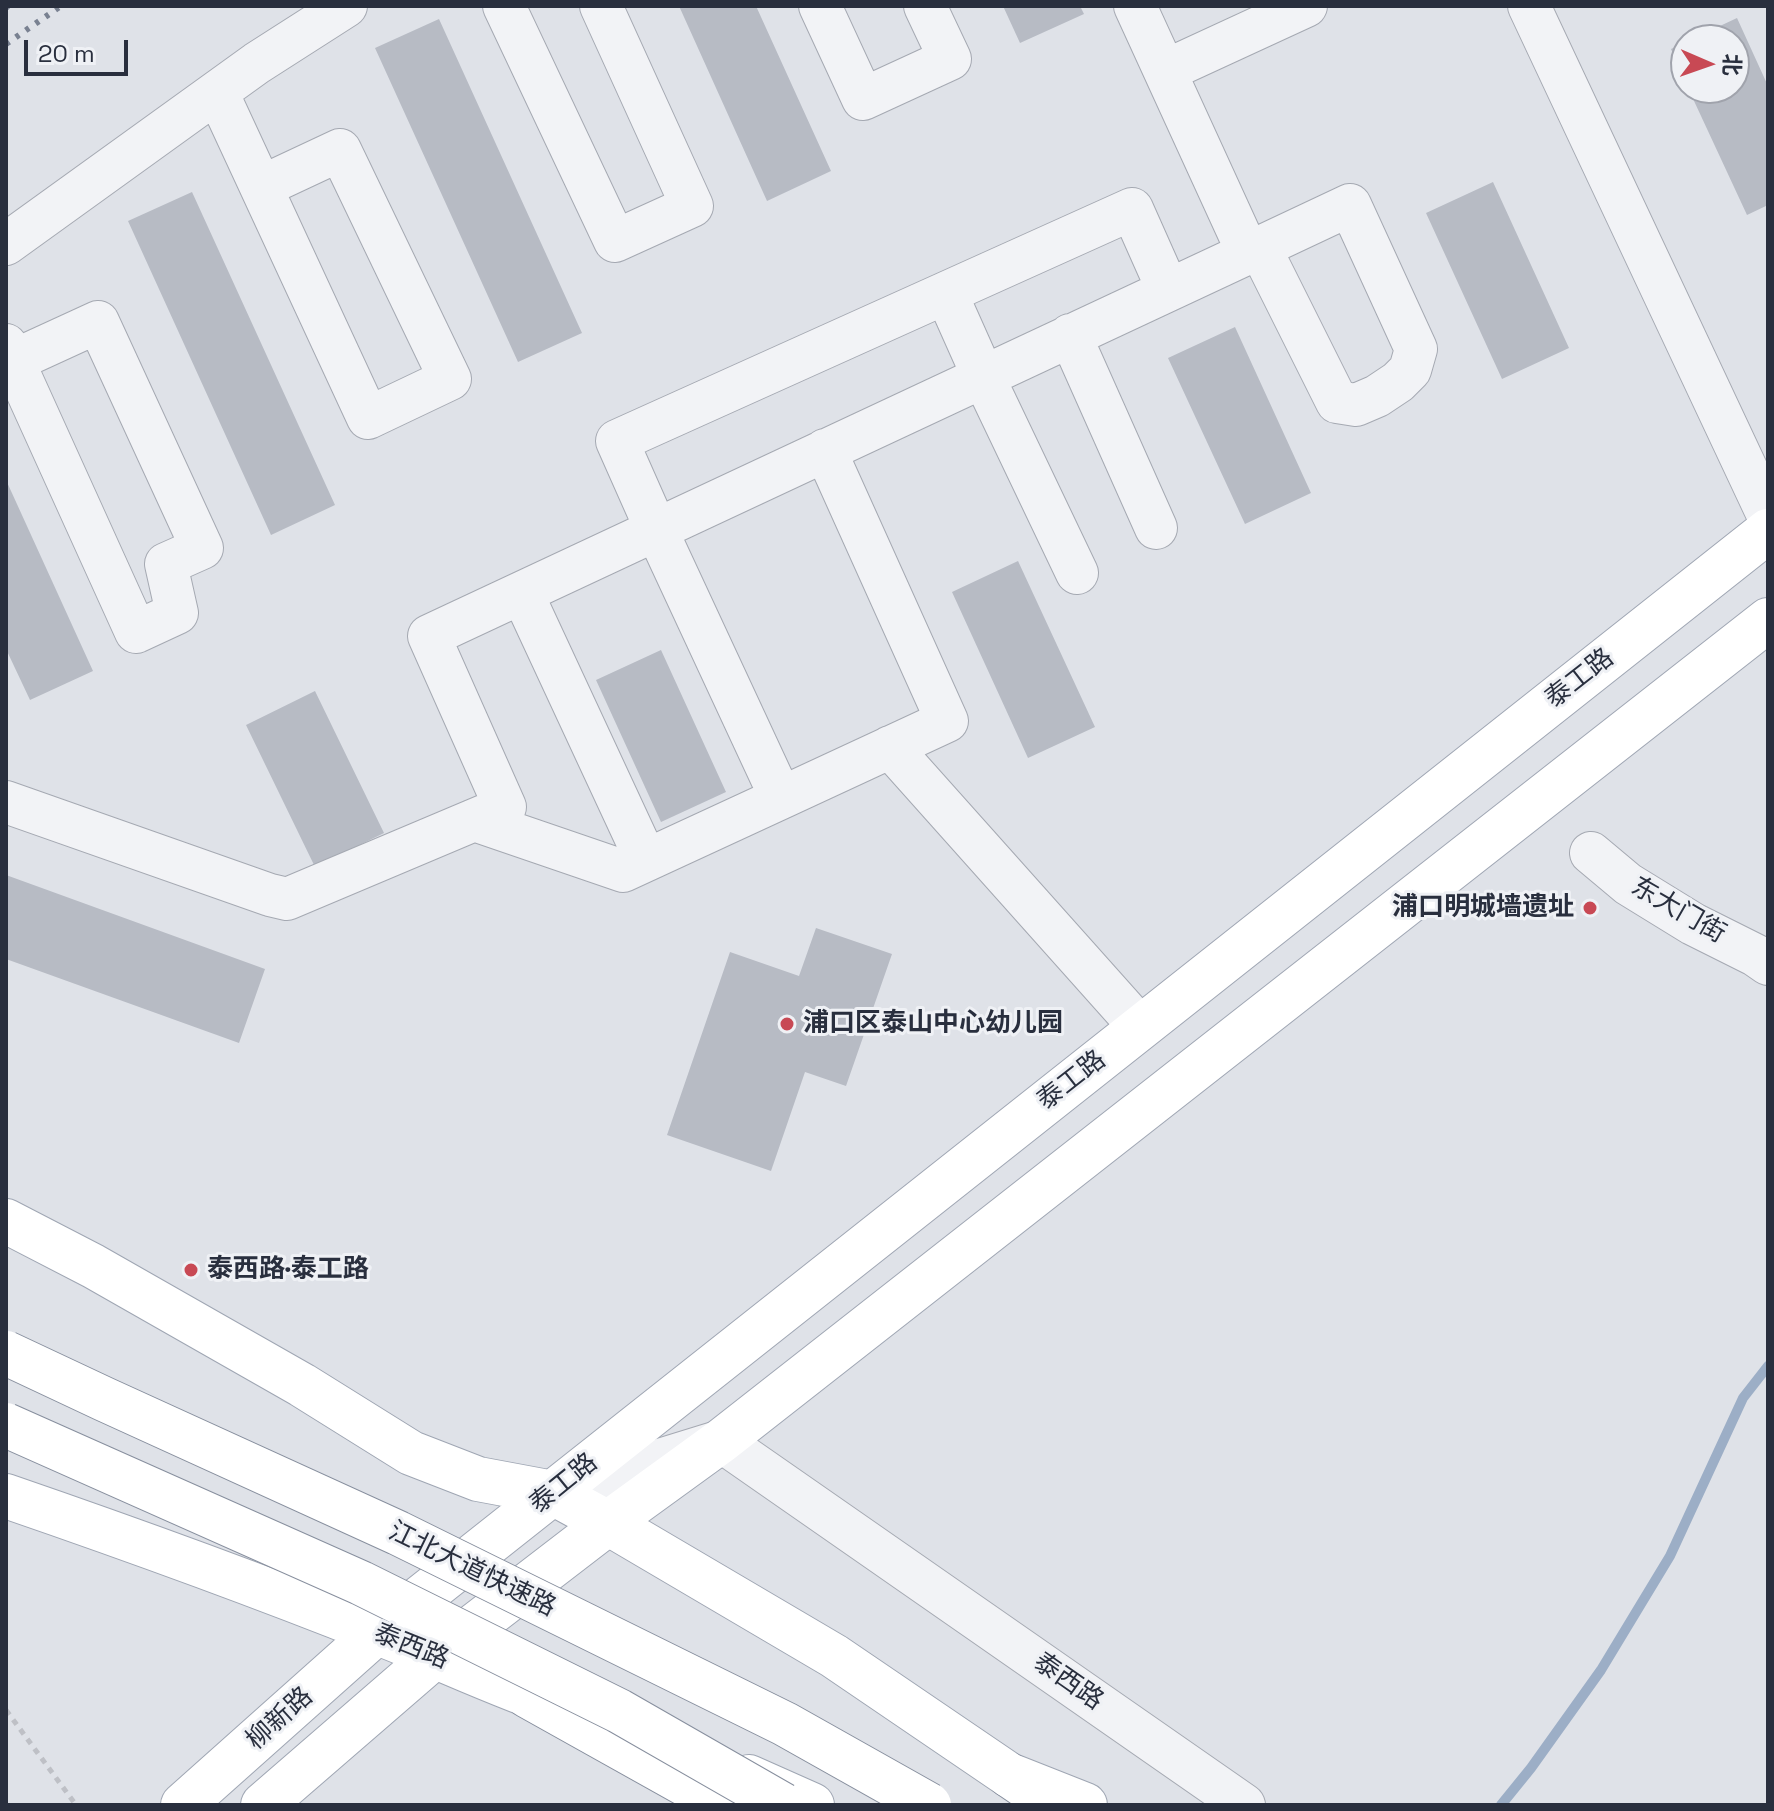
<!DOCTYPE html>
<html>
<head>
<meta charset="utf-8">
<style>
  body { margin:0 }
  #map { position:relative; width:1774px; height:1811px; overflow:hidden; background:#dfe2e8; font-family:"Space Grotesk","Noto Sans SC",sans-serif }
  canvas { display:block }
  .frame { position:absolute; inset:0; border:8px solid #292f3e; pointer-events:none }
  .north { position:absolute; left:1670px; top:24px; width:80px; height:80px; box-sizing:border-box; background:#eff1f5; border:2px solid #a0a3ac; border-radius:50%; rotate:92deg; font-size:22px; font-weight:700; line-height:32px; text-align:center; color:#292f3e }
  .north::after { content:''; display:block; margin:auto; width:28px; height:36px; background:#c84954; clip-path:polygon(50% 0,100% 100%,50% 72%,0 100%) }
  .scale { position:absolute; left:24px; top:40px; width:104px; height:36px; box-sizing:border-box; border:4px solid #292f3e; border-top:0; padding-left:10px; font-size:24px; line-height:28px; white-space:nowrap; color:#292f3e; -webkit-text-stroke:6px #eff1f5; paint-order:stroke }
</style>
</head>
<body>
<div id="map">
<canvas width="1774" height="1811"></canvas>
<div class="frame"></div>
<div class="north">北</div>
<div class="scale">20 m</div>
</div>
<script>
const c = document.querySelector('canvas').getContext('2d');
c.lineJoin = 'round';
function stroke(path, color, width, dash) { c.strokeStyle = color; c.lineWidth = width; c.lineCap = dash ? 'butt' : 'round'; c.setLineDash(dash || []); c.stroke(path); }
function fill(path, color) { c.fillStyle = color; c.fill(path, 'evenodd'); }
function write(font, color, halo, rows, align = 'center') {
  c.font = font + ' "Space Grotesk","Noto Sans SC",sans-serif'; c.lineWidth = 6; c.setLineDash([]); c.textBaseline = 'middle'; c.strokeStyle = halo; c.fillStyle = color; for (const [text, x, y, turn = 0] of rows) {
    c.save(); c.translate(x, y); c.rotate((+turn || 0) * Math.PI / 180); c.textAlign = isNaN(turn) ? turn : align; if (halo) c.strokeText(text, 0, 0); c.fillText(text, 0, 0); c.restore();
  }
}
const stream = new Path2D(`
  M 1501,1805 L 1531,1768 L 1601,1670 L 1670,1556 L 1743,1398 L 1768,1366`);
const building = new Path2D(`
  M 679,6 L 756,6 L 831,171 L 767,201 Z
  M 1003,6 L 1080,6 L 1084,14 L 1020,43 Z
  M 1737,18 L 1768,86 L 1768,205 L 1747,215 L 1688,88 L 1734,88 L 1734,40 L 1690,40 Z
  M 439,19 L 582,333 L 518,362 L 375,48 Z
  M 1686,42 L 1686,83 L 1671,49 Z
  M 1493,182 L 1569,348 L 1502,379 L 1426,213 Z
  M 192,192 L 335,505 L 271,535 L 128,221 Z
  M 1235,327 L 1311,493 L 1245,524 L 1168,358 Z
  M 6,480 L 93,671 L 30,700 L 6,649 Z
  M 1018,561 L 1095,727 L 1028,758 L 952,592 Z
  M 661,650 L 726,792 L 661,822 L 596,680 Z
  M 315,691 L 384,833 L 315,867 L 246,725 Z
  M 6,875 L 265,969 L 239,1043 L 6,959 Z
  M 816,928 L 892,954 L 846,1086 L 805,1072 L 771,1171 L 667,1135 L 730,952 L 799,976 Z`);
const path = new Path2D(`
  M 6,1710 L 76,1805`);
const minor = new Path2D(`
  M 504,6 L 615,241 L 692,206 L 601,6
  M 820,6 L 863,99 L 950,59 L 925,6
  M 1529,6 L 1768,515
  M 1165,71 L 1306,6
  M 217,92 L 368,418 L 450,379 L 340,150 L 261,187
  M 6,244 L 257,63 L 346,6
  M 1248,253 L 1350,205 L 1416,349 L 1410,370 L 1398,382 L 1377,396 L 1356,405 L 1337,402 L 1260,248
  M 946,293 L 983,376 L 1077,573
  M 1070,335 L 1156,528
  M 6,345 L 136,632 L 177,613 L 166,564 L 202,548 L 98,322 L 13,361
  M 825,450 L 947,721 L 781,798 L 656,529 L 617,441 L 1132,209 L 1168,290
  M 522,593 L 646,860
  M 890,747 L 1140,1027
  M 6,802 L 270,895 L 287,899 L 505,807 L 429,636 L 1248,253 L 1135,6
  M 474,820 L 623,871 L 781,798
  M 1591,853 L 1628,884 L 1693,924 L 1755,955 L 1768,964
  M 556,1492 L 721,1441 L 1244,1805`);
const major = new Path2D(`
  M 6,1221 L 93,1266 L 302,1385 L 411,1453 L 478,1479 L 553,1493 L 608,1523 L 834,1656 L 1009,1775 L 1085,1805
  M 6,1496 C 131,1539 255,1584 378,1633 C 440,1657 501,1687 565,1708
  M 749,1777 L 812,1805
  M 183,1805 L 377,1632 L 1768,531
  M 263,1805 L 435,1656 L 608,1523 L 721,1441 L 1768,620`);
const highway = new Path2D(`
  M 528,1696 L 723,1805
  M 1009,1775 L 1053,1805`);
const rail = new Path2D(`
  M 6,8 L 8,6
  M 6,44 L 61,6`);
const highwayBridge = new Path2D(`
  M 6,1353 L 104,1399 L 398,1533 L 785,1724 L 929,1805
  M 6,1425 L 361,1583 L 619,1711 L 783,1805`);
const markers = [
  [1590,908,8,"#c84954"],
  [787,1024,8,"#c84954"],
  [191,1270,8,"#c84954"]
];
const streetNames = [
  ["泰工路",1580,679,-38],
  ["东大门街",1678,911,30],
  ["泰工路",1072,1081,-38],
  ["泰工路",564,1484,-39],
  ["江北大道快速路",472,1570,26],
  ["泰西路",411,1647,22],
  ["泰西路",1068,1682,35],
  ["柳新路",280,1719,-42]
];
const poiNames = [
  ["浦口明城墙遗址",1574,908,"right"],
  ["浦口区泰山中心幼儿园",803,1024],
  ["泰西路·泰工路",207,1270]
];
stroke(stream, '#9caec6', 10);
fill(building, '#b7bbc4');
stroke(minor, '#a5a9b2', 44);
stroke(major, '#9fa6b3', 46);
stroke(highway, '#878f9e', 46);
stroke(path, '#bec0c6', 5, [6, 6]);
stroke(minor, '#f2f3f6', 42);
stroke(major, '#fff', 44);
stroke(highway, '#fff', 44);
stroke(rail, '#798191', 6, [4, 8]);
stroke(highwayBridge, '#878f9e', 46, []);
stroke(highwayBridge, '#fff', 44);
for (const [x, y, r, color] of markers) { const dot = new Path2D(); dot.arc(x, y, r, 0, 2 * Math.PI); c.fillStyle = color; c.fill(dot); stroke(dot, '#eff1f5', 3); }
write('26px', '#292f3e', '#eff1f5', streetNames);
write('bold 26px', '#292f3e', '#eff1f5', poiNames, 'left');
</script>
</body>
</html>
